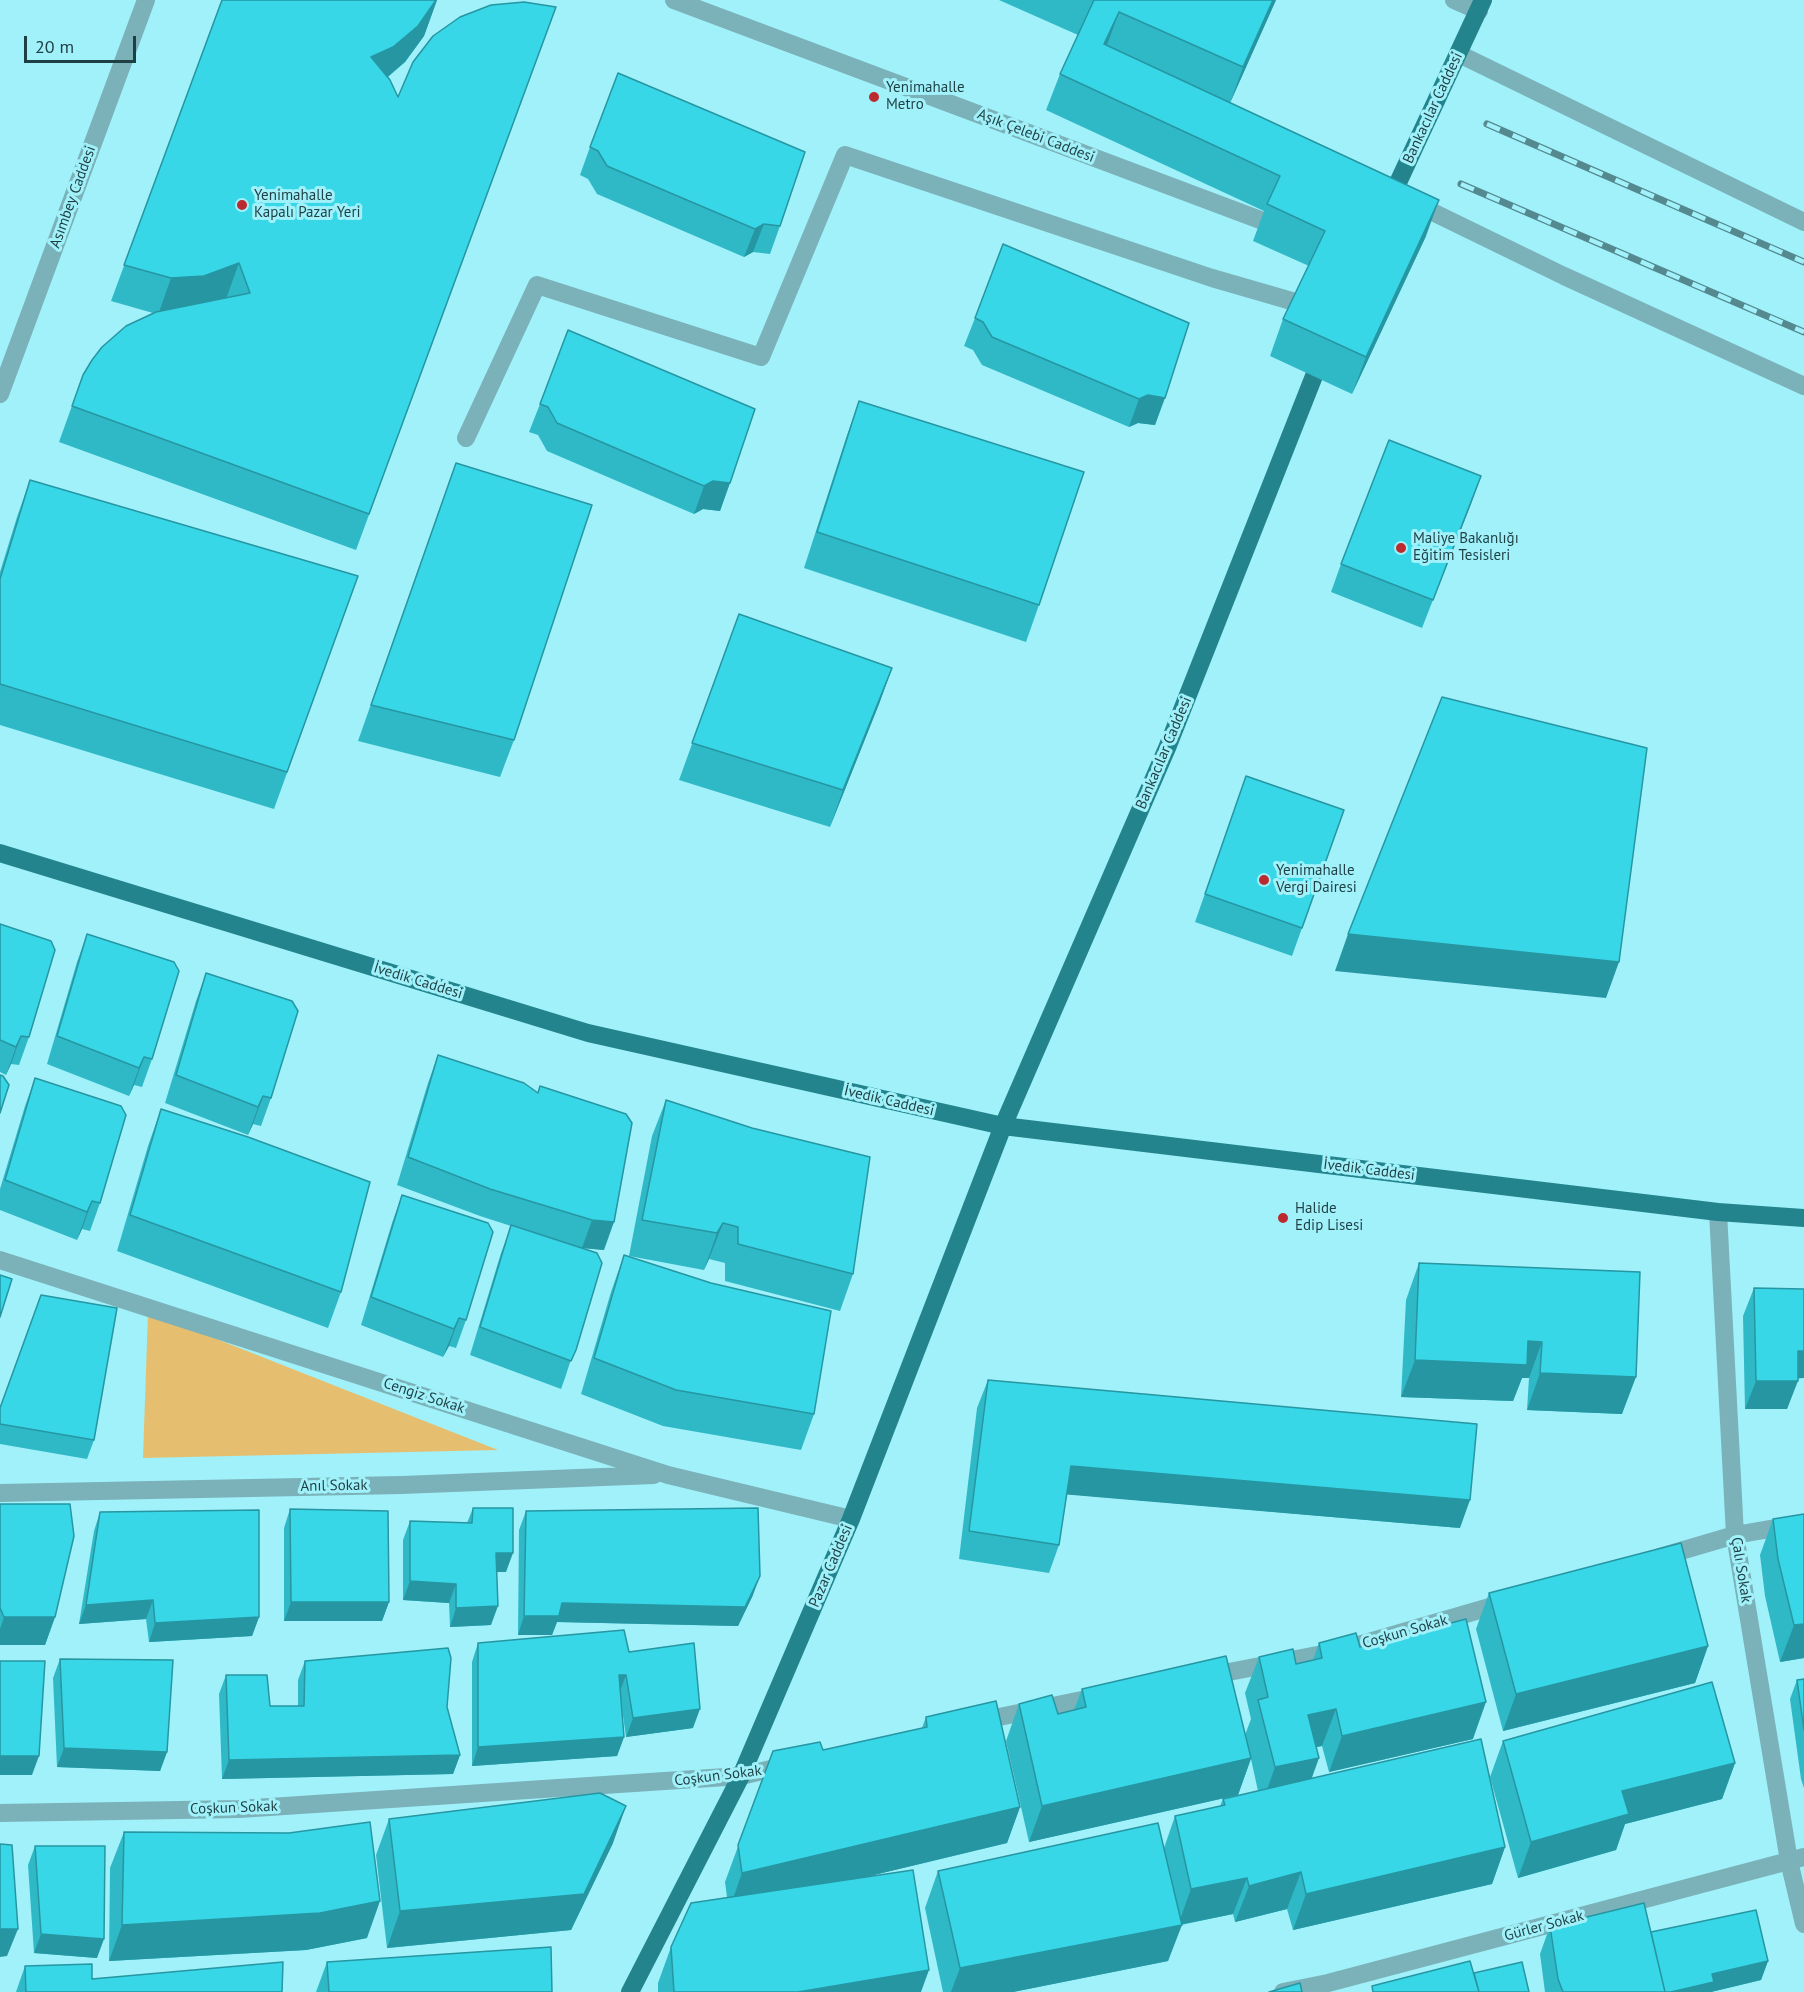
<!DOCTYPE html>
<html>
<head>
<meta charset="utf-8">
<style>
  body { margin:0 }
  #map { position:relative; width:1804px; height:1992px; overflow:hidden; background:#a1f1fa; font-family:"PT Sans",sans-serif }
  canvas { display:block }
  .scale { position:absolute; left:24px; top:36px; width:112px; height:27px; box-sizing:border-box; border:3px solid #1e3f43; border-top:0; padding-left:8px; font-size:18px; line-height:21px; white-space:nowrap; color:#1e3f43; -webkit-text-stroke:4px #a1f1fa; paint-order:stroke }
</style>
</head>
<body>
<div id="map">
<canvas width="1804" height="1992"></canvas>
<div class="scale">20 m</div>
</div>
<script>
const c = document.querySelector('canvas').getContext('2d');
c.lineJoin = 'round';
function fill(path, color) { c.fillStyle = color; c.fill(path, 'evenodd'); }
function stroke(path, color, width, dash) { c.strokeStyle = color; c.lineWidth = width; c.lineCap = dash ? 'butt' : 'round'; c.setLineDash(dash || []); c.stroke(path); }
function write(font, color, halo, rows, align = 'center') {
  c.font = font + ' "PT Sans",sans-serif'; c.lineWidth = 6; c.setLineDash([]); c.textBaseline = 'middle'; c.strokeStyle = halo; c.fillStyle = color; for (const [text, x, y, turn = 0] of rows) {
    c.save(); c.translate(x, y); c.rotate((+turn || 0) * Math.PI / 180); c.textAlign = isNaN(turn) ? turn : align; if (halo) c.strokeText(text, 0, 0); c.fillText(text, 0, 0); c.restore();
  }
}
const green = new Path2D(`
  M 148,1312 L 498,1450 L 143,1458 Z`);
const minor = new Path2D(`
  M 674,0 L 1263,221
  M 1454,0 L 1479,11
  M 1459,54 L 1804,222
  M 1414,203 L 1564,276 L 1804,386
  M 0,394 L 146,0
  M 466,438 L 537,285 L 761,357 L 845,155 L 1212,278 L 1295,302
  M 1718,1212 L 1735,1535 L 1789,1861 L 1804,1924
  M 0,1260 L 668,1475 L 851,1519
  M 0,1493 L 402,1485 L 654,1475
  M 1660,1557 L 1735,1535 L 1804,1523
  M 1208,1676 L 1338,1651 L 1507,1602
  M 975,1722 L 1101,1696
  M 0,1813 L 239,1809 L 741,1776 L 788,1765
  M 1283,1992 L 1328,1983 L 1804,1857`);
const major = new Path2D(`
  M 1389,202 L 1483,0
  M 0,853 L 588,1033 L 1003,1126 L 1718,1212 L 1804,1218
  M 630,1992 L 741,1776 L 851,1519 L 1003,1126 L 1167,748 L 1314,376`);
const rail = new Path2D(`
  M 1487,124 L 1804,262
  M 1461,184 L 1804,332`);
const wall = new Path2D(`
  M 222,0 L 437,0 L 424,36 L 405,62 L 388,77 L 398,97 L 556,7 L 356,550 L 59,442 L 83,375 L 153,313 L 111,301 Z
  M 999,0 L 1276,0 L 1230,103 L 1426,236 L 1352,394 L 1270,356 L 1283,319 L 1309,266 L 1253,241 L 1264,211 L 1046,110 L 1060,74 L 1078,35 Z
  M 590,147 L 780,226 L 770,254 L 753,252 L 744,257 L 597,194 L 588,179 L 580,175 Z
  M 975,318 L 1189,323 L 1155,425 L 1138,423 L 1129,427 L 982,365 L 973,350 L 964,346 Z
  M 859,401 L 1039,605 L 1026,642 L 804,568 L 846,438 Z
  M 540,404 L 755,409 L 720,511 L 703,509 L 694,514 L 547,451 L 538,435 L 529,432 Z
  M 1481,476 L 1422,628 L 1331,592 L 1341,564 Z
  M 30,480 L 358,576 L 274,809 L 0,725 L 0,572 L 17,517 Z
  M 443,499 L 514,740 L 500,777 L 358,741 Z
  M 739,614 L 892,668 L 879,704 L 830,827 L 679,780 Z
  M 1246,776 L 1344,810 L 1292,956 L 1195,922 Z
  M 0,924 L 29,1037 L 19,1065 L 11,1064 L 6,1075 L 0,1072 Z
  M 87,934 L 152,1059 L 142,1087 L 134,1085 L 129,1096 L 47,1064 L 77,962 Z
  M 206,973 L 271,1098 L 261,1126 L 253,1124 L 248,1135 L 165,1103 L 196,1001 Z
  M 438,1055 L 538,1093 L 540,1086 L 604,1250 L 582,1248 L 553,1239 L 602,1263 L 565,1378 L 561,1389 L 470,1355 L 501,1253 L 511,1226 L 480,1216 L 397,1185 L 428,1083 Z
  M 35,1078 L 100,1203 L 90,1231 L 82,1229 L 77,1240 L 0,1210 L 0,1189 L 25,1106 Z
  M 666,1100 L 853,1274 L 840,1311 L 725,1281 L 725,1263 L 709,1259 L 704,1270 L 629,1256 L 652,1136 Z
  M 161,1109 L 341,1292 L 328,1328 L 117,1251 L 148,1146 Z
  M 402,1195 L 466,1320 L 456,1348 L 449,1346 L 443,1357 L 361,1325 L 392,1223 Z
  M 624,1255 L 814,1414 L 801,1450 L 663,1426 L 581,1394 L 611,1292 Z
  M 1419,1263 L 1640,1272 L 1622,1414 L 1527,1410 L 1529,1378 L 1522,1378 L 1513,1401 L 1401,1397 L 1406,1300 Z
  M 1754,1288 L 1798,1378 L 1787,1409 L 1745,1409 L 1743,1316 Z
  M 988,1380 L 1460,1528 L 1067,1494 L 1059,1545 L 1049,1573 L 959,1559 L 977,1408 Z
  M 0,1408 L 94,1440 L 87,1459 L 0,1444 Z
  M 0,1504 L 55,1617 L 45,1645 L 0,1645 Z
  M 473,1508 L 506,1572 L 497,1572 L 491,1625 L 450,1627 L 449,1603 L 403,1600 L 403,1540 L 410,1521 L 467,1523 Z
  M 290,1509 L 389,1602 L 382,1621 L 284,1621 L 284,1528 Z
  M 526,1511 L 753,1595 L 738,1626 L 557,1622 L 552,1635 L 518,1635 L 519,1530 Z
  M 100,1512 L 259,1617 L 252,1636 L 149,1642 L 146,1619 L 79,1624 L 94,1531 Z
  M 1804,1514 L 1804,1658 L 1780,1662 L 1765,1596 L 1760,1555 L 1773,1519 Z
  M 1489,1593 L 1708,1646 L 1695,1683 L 1503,1731 L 1476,1629 Z
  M 478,1643 L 629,1652 L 693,1728 L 626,1737 L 622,1708 L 624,1737 L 617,1756 L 472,1766 L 472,1662 Z
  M 1319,1643 L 1360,1647 L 1473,1739 L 1329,1772 L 1322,1746 L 1317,1747 L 1312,1778 L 1505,1847 L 1492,1884 L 1293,1930 L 1287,1909 L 1235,1922 L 1233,1914 L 1181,1925 L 1168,1961 L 1013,1992 L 943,1992 L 925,1908 L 938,1871 L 1164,1848 L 1175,1816 L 1220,1806 L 1223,1799 L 1258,1791 L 1251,1759 L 1238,1795 L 1029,1842 L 1006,1741 L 1019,1704 L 1058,1714 L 1074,1710 L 1082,1689 L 1245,1735 L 1251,1719 L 1245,1693 L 1259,1657 L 1296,1664 L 1313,1660 Z
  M 60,1659 L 167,1752 L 160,1771 L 57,1767 L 53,1678 Z
  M 305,1661 L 447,1707 L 460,1755 L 453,1774 L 222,1779 L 219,1694 L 226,1675 L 270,1706 L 298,1706 L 298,1680 Z
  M 1804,1679 L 1804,1788 L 1801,1779 L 1790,1699 L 1797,1680 Z
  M 926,1717 L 1020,1807 L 1007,1843 L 865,1877 L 921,1992 L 658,1992 L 658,1983 L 671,1947 L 727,1897 L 725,1882 L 773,1751 L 823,1750 L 922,1728 Z
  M 1503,1741 L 1735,1763 L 1722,1799 L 1625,1824 L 1616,1850 L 1518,1878 L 1490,1777 Z
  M 389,1819 L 613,1843 L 571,1930 L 387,1948 L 376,1855 Z
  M 124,1832 L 367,1938 L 306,1950 L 109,1961 L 110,1868 Z
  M 35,1846 L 97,1958 L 34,1953 L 28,1865 Z
  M 1550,1926 L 1651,1932 L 1768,1961 L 1761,1980 L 1711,1992 L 1545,1992 L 1540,1954 Z
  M 327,1962 L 552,1992 L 316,1992 Z
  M 25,1966 L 92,1979 L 282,1992 L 16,1992 Z`);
const shadedWall = new Path2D(`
  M 437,0 L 424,36 L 405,62 L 380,83 L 371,57 Z
  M 1273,0 L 1276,0 L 1230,103 L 1243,67 Z
  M 1119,12 L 1106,48 L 1104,44 Z
  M 1439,200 L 1426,236 L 1352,394 L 1366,357 Z
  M 764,224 L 753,252 L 744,257 L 755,229 Z
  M 239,263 L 226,299 L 158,315 L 171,278 Z
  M 1148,395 L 1165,398 L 1155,425 L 1138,423 L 1129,427 L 1139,399 Z
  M 1481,476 L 1471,504 L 1422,628 L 1433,600 Z
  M 713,481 L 730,483 L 720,511 L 703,509 L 694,514 L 704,486 Z
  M 892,668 L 879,704 L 830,827 L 843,790 Z
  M 1348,934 L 1619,962 L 1606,998 L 1335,971 Z
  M 21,1036 L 11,1064 L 6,1075 L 16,1047 Z
  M 144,1057 L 134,1085 L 129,1096 L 139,1068 Z
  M 263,1096 L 253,1124 L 248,1135 L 258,1107 Z
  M 92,1201 L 82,1229 L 77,1240 L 87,1212 Z
  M 592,1220 L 614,1222 L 604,1250 L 582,1248 Z
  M 723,1223 L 709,1259 L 704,1270 L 717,1233 Z
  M 459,1318 L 449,1346 L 443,1357 L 454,1329 Z
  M 1528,1341 L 1542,1342 L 1529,1378 L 1522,1378 L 1513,1401 L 1401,1397 L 1415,1360 Z
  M 1798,1351 L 1804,1351 L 1804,1378 L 1787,1379 Z
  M 1540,1373 L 1636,1377 L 1622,1414 L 1527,1410 Z
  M 1756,1381 L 1798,1381 L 1787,1409 L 1745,1409 Z
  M 1071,1466 L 1470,1500 L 1460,1528 L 1061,1494 Z
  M 496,1553 L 513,1553 L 506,1572 L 489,1572 Z
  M 760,1576 L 753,1595 L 738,1626 L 557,1622 L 552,1635 L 518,1635 L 524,1616 L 562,1603 Z
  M 410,1581 L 456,1584 L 449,1603 L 403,1600 Z
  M 153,1600 L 146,1619 L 79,1624 L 86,1605 Z
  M 291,1602 L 389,1602 L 382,1621 L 284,1621 Z
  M 498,1606 L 491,1625 L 450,1627 L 456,1608 Z
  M 4,1617 L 55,1617 L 45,1645 L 0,1645 L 0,1629 Z
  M 259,1617 L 252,1636 L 149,1642 L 155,1623 Z
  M 1804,1624 L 1804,1658 L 1780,1662 L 1794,1625 Z
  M 1708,1646 L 1695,1683 L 1503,1731 L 1516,1694 Z
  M 619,1675 L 626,1675 L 619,1694 Z
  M 1486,1702 L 1473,1739 L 1329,1772 L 1342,1736 Z
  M 700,1709 L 693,1728 L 626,1737 L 633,1718 Z
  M 1336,1709 L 1322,1746 L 1295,1751 L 1308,1715 Z
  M 624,1737 L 617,1756 L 472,1766 L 478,1747 Z
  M 64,1748 L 167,1752 L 160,1771 L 57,1767 Z
  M 460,1755 L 453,1774 L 222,1779 L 229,1760 Z
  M 0,1756 L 39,1756 L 32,1775 L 0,1775 Z
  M 1251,1758 L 1238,1795 L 1029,1842 L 1042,1806 Z
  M 1319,1758 L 1306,1794 L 1262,1804 L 1275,1767 Z
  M 1735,1763 L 1722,1799 L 1625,1824 L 1616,1850 L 1518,1878 L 1531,1842 L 1622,1791 Z
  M 626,1806 L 613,1843 L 571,1930 L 387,1948 L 400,1911 Z
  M 1020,1807 L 1007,1843 L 729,1910 L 742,1873 Z
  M 1505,1847 L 1492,1884 L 1293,1930 L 1306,1894 Z
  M 1301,1872 L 1287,1909 L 1235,1922 L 1249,1886 Z
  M 1247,1878 L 1233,1914 L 1178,1925 L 1191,1889 Z
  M 380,1901 L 367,1938 L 306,1950 L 109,1961 L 122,1925 Z
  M 1182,1925 L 1168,1961 L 1013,1992 L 951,1992 L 960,1968 Z
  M 0,1929 L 18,1929 L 7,1956 L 0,1957 Z
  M 41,1934 L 104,1939 L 97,1958 L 34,1953 Z
  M 1768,1961 L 1761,1980 L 1711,1992 L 1671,1992 L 1712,1974 Z
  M 929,1970 L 921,1992 L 798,1992 Z`);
const building = new Path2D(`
  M 222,0 L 436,0 L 418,26 L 393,47 L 371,57 L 390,80 L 398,97 L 413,62 L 433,36 L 460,17 L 491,5 L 524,2 L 556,7 L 369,514 L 72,406 L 83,375 L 92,360 L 102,347 L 126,326 L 156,312 L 250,293 L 239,263 L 204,276 L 171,278 L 124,265 Z
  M 1094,0 L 1273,0 L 1243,67 L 1119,12 L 1104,44 L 1439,200 L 1366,357 L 1283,319 L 1325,231 L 1267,204 L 1280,176 L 1060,74 Z
  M 618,73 L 805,152 L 780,226 L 764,224 L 755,229 L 607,166 L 598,151 L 590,147 Z
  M 1003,244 L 1189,323 L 1165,398 L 1148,395 L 1139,399 L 992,337 L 983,322 L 975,318 Z
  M 568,330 L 755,409 L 730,483 L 713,481 L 704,486 L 557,423 L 548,407 L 540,404 Z
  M 859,401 L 1084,472 L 1039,605 L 817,532 Z
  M 1389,440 L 1481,476 L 1433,600 L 1341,564 Z
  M 456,463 L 592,505 L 514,740 L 371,705 Z
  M 30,480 L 358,576 L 287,772 L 0,684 L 0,579 Z
  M 739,614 L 892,668 L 843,790 L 692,743 Z
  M 1442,697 L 1647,748 L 1619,962 L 1348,934 Z
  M 1246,776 L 1344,810 L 1302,928 L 1205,894 Z
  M 0,924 L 51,941 L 55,950 L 29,1037 L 21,1036 L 16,1047 L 0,1040 Z
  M 87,934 L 174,962 L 179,971 L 152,1059 L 144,1057 L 139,1068 L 57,1036 Z
  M 206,973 L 292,1001 L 298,1011 L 271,1098 L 263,1096 L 258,1107 L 176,1075 Z
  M 438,1055 L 524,1083 L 538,1093 L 540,1086 L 626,1114 L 632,1123 L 614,1222 L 592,1220 L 490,1189 L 408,1157 Z
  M 0,1075 L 3,1076 L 9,1085 L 0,1113 Z
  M 35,1078 L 121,1106 L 126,1115 L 100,1203 L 92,1201 L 87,1212 L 5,1180 Z
  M 666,1100 L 752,1128 L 870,1157 L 853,1274 L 738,1244 L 738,1227 L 723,1223 L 717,1233 L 642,1220 Z
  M 161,1109 L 248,1137 L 370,1182 L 341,1292 L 130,1215 Z
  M 402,1195 L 488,1223 L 493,1232 L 466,1320 L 459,1318 L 454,1329 L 371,1297 Z
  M 511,1225 L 597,1253 L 602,1263 L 576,1350 L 571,1361 L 480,1327 Z
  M 624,1255 L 711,1283 L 831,1311 L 814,1414 L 676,1390 L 594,1358 Z
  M 1419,1263 L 1640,1272 L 1636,1377 L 1540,1373 L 1542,1342 L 1528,1341 L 1527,1365 L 1415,1360 Z
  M 0,1275 L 12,1279 L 0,1317 Z
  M 1754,1288 L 1804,1289 L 1804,1351 L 1798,1351 L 1798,1381 L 1756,1381 Z
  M 41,1295 L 117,1308 L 94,1440 L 0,1424 L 0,1408 Z
  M 988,1380 L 1477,1424 L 1470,1500 L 1071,1466 L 1059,1545 L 969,1531 Z
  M 0,1504 L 70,1504 L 74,1536 L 55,1617 L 4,1617 L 0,1608 Z
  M 473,1508 L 513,1508 L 513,1553 L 496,1553 L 498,1606 L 456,1608 L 456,1584 L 410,1581 L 410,1521 L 472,1523 Z
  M 758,1508 L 760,1576 L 745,1607 L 562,1603 L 559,1616 L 524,1616 L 526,1511 Z
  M 290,1509 L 388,1511 L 389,1602 L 291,1602 Z
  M 259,1510 L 259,1617 L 155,1623 L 153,1600 L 86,1605 L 100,1512 Z
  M 1804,1514 L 1804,1624 L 1794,1625 L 1778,1559 L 1773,1519 Z
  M 1681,1543 L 1708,1646 L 1516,1694 L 1489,1593 Z
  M 1466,1619 L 1486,1702 L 1342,1736 L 1336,1709 L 1308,1715 L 1319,1758 L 1275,1767 L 1258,1700 L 1268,1697 L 1259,1657 L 1293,1649 L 1296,1664 L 1322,1658 L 1319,1643 L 1356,1633 L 1360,1647 Z
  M 624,1630 L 629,1652 L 694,1643 L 700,1709 L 633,1718 L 626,1675 L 619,1675 L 624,1737 L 478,1747 L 478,1643 Z
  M 448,1648 L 451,1658 L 447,1707 L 460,1755 L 229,1760 L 226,1675 L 267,1675 L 270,1706 L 304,1706 L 305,1661 Z
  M 1226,1656 L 1251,1758 L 1042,1806 L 1019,1704 L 1052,1695 L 1058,1714 L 1086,1707 L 1082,1689 Z
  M 60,1659 L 173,1660 L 167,1752 L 64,1748 Z
  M 0,1661 L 45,1661 L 39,1756 L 0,1756 Z
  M 1804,1679 L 1804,1730 L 1797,1680 Z
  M 1712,1682 L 1735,1763 L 1622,1791 L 1629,1814 L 1531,1842 L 1503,1741 Z
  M 996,1701 L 1020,1807 L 742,1873 L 738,1845 L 773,1751 L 820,1742 L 823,1750 L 927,1727 L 926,1717 Z
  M 1481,1739 L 1505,1847 L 1306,1894 L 1301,1872 L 1249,1886 L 1247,1878 L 1191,1889 L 1175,1816 L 1225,1805 L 1223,1799 Z
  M 600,1793 L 626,1806 L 584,1894 L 400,1911 L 389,1819 Z
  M 370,1822 L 380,1901 L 320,1913 L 122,1925 L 124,1832 L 289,1833 Z
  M 1158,1823 L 1182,1925 L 960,1968 L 938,1871 Z
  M 0,1844 L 12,1845 L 18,1929 L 0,1929 Z
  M 35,1846 L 105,1846 L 104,1939 L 41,1934 Z
  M 913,1870 L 929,1970 L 798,1992 L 674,1992 L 671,1947 L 691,1903 Z
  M 1644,1903 L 1665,1992 L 1563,1992 L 1558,1979 L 1550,1926 Z
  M 1756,1910 L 1768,1961 L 1712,1974 L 1714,1982 L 1671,1992 L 1665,1992 L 1651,1932 Z
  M 551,1947 L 552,1992 L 329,1992 L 327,1962 Z
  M 1470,1961 L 1479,1992 L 1373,1992 L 1372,1986 Z
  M 283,1962 L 282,1992 L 26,1992 L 25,1966 L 92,1964 L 92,1979 Z
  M 1522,1962 L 1529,1992 L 1479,1992 L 1474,1973 Z
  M 1300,1983 L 1302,1992 L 1269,1992 Z`);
const markers = [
  [874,97,6,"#ba2a2e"],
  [242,205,6,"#ba2a2e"],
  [1401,548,6,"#ba2a2e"],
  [1264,880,6,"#ba2a2e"],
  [1283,1218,6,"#ba2a2e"]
];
const poiNames = [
  ["Yenimahalle",886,88],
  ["Metro",886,105],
  ["Yenimahalle",254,196],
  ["Kapalı Pazar Yeri",254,213],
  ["Maliye Bakanlığı",1413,539],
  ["Eğitim Tesisleri",1413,556],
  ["Yenimahalle",1276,871],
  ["Vergi Dairesi",1276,888],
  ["Halide",1295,1209],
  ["Edip Lisesi",1295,1226]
];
const streetNames = [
  ["Bankacılar Caddesi",1433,108,-65],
  ["Aşık Çelebi Caddesi",1036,136,21],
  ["Asımbey Caddesi",73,197,-70],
  ["Bankacılar Caddesi",1164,753,-67],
  ["İvedik Caddesi",418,981,17],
  ["İvedik Caddesi",889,1101,13],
  ["İvedik Caddesi",1369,1170,7],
  ["Cengiz Sokak",424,1396,18],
  ["Anıl Sokak",334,1486,-1],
  ["Pazar Caddesi",831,1566,-67],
  ["Çalı Sokak",1741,1570,81],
  ["Coşkun Sokak",1405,1632,-16],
  ["Coşkun Sokak",718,1776,-7],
  ["Coşkun Sokak",234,1808,-2],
  ["Gürler Sokak",1544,1926,-15]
];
fill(green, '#e5bf6f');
stroke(minor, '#7bb1b8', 18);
stroke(major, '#23848d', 18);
stroke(rail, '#54898f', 7);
stroke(rail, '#a1f1fa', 4.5, [14]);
fill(wall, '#2fb9c7');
fill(shadedWall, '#2696a2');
fill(building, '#37d7e7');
stroke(building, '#2696a2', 1.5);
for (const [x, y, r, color] of markers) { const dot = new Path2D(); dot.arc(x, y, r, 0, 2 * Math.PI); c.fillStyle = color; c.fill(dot); stroke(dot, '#a1f1fa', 2); }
write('15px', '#1e3f43', '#a1f1fa', poiNames, 'left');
write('15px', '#1e3f43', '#a1f1fa', streetNames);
</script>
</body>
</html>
